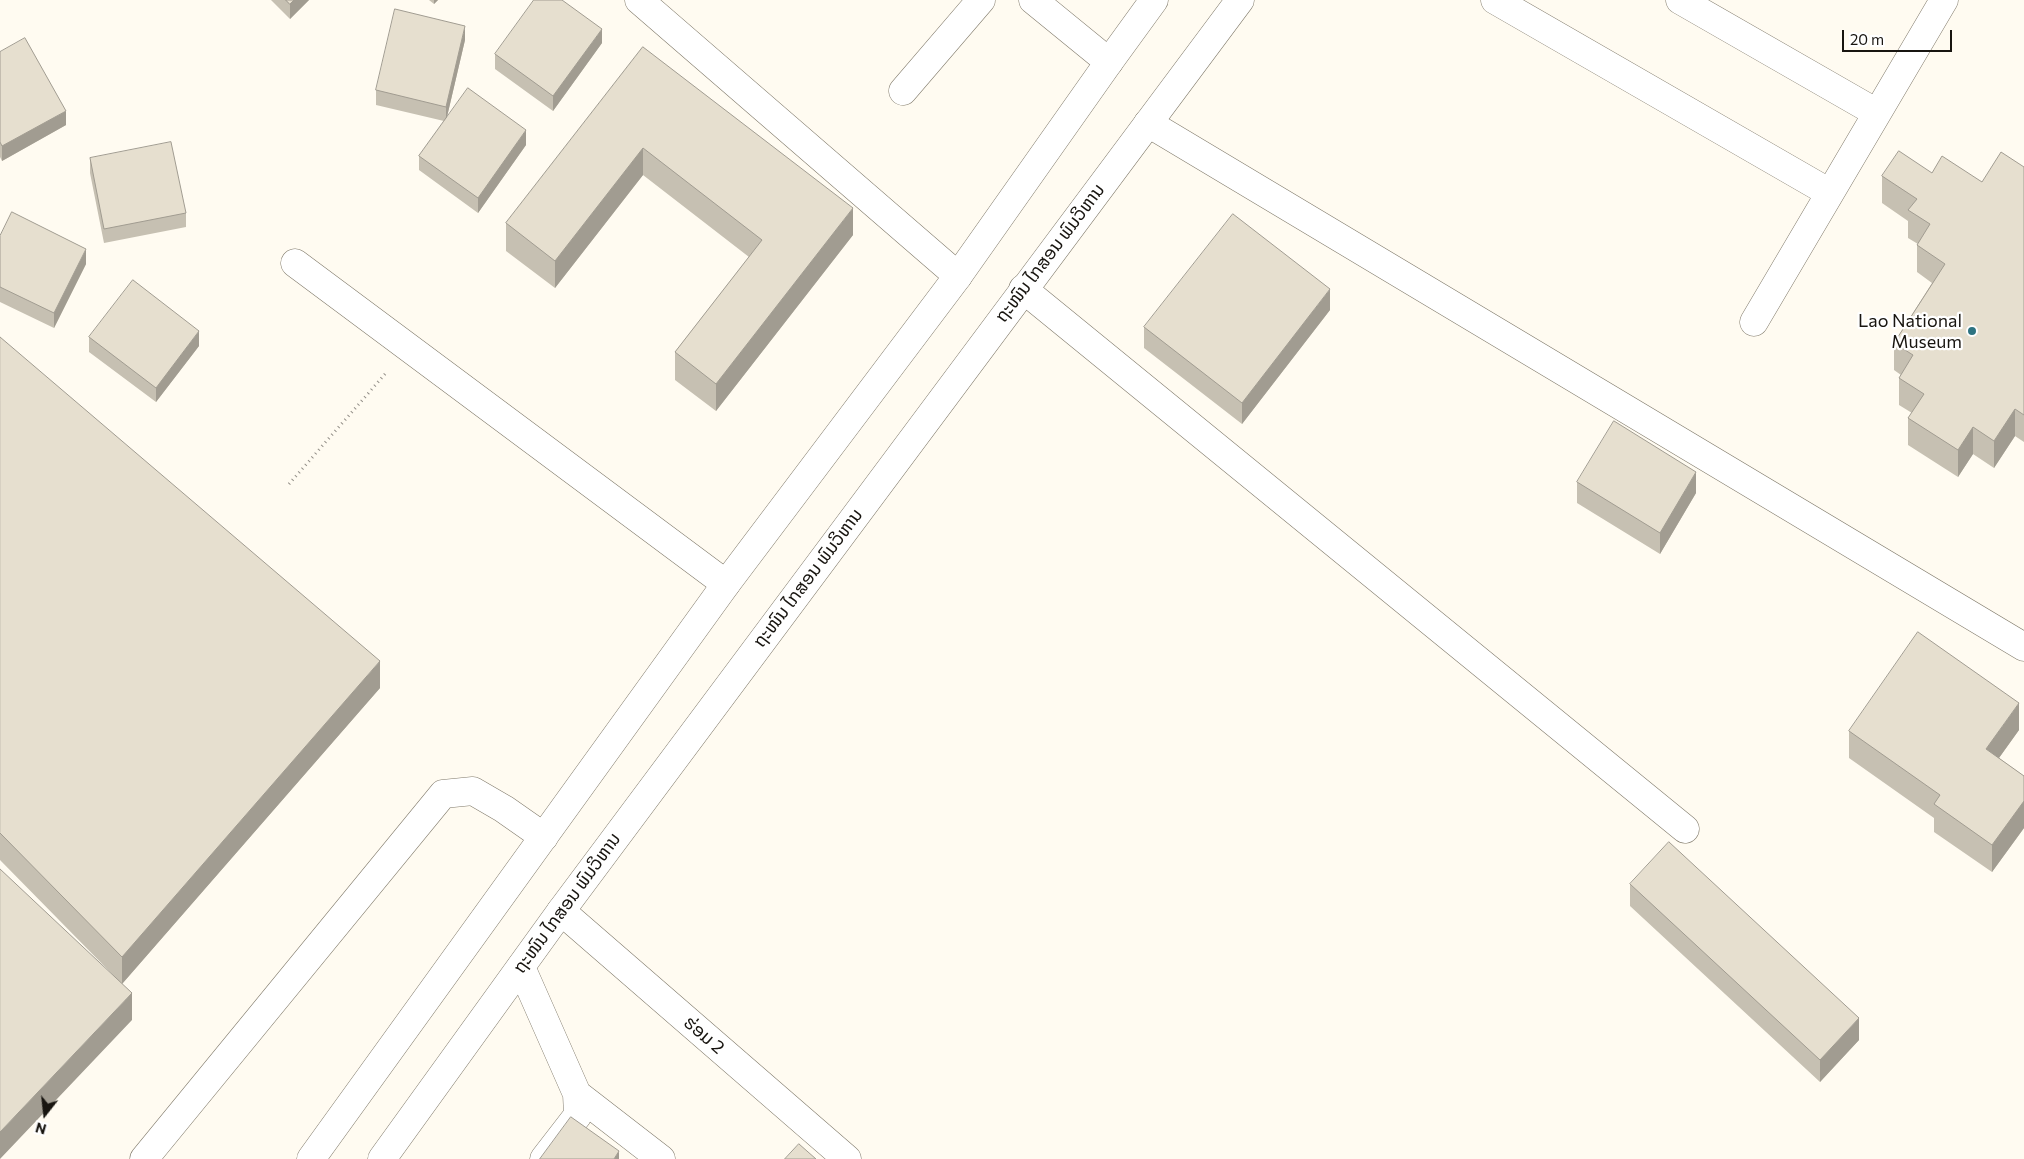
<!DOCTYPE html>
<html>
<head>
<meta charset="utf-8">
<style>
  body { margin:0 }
  #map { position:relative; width:2024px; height:1159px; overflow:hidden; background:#fffbf1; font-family:Commissioner,sans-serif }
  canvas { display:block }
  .north { position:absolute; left:20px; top:1089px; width:50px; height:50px; -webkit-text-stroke:4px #fff; paint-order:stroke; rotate:196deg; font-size:14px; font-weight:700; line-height:20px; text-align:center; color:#181510 }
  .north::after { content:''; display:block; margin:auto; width:18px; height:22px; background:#181510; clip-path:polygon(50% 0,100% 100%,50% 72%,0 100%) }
  .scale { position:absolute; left:1842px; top:30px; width:110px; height:22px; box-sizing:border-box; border:2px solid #181510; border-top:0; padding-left:6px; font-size:15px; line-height:18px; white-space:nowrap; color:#181510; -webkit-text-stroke:4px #fff; paint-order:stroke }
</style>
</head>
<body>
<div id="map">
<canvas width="2024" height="1159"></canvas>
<div class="north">N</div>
<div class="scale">20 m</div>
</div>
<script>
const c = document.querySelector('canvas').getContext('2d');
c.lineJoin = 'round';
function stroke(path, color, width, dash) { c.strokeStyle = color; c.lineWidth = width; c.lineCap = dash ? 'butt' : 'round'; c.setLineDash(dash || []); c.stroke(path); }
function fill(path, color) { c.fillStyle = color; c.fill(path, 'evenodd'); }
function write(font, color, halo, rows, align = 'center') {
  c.font = font + ' Commissioner,"Noto Sans Lao",sans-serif'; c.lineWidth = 4.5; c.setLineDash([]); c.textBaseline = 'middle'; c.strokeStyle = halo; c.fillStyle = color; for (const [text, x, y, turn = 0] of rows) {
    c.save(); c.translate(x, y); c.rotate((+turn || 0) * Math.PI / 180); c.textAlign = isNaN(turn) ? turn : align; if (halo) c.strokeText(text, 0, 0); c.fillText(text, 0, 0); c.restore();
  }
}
const path = new Path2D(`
  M 289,484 L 386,373`);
const minor = new Path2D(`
  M 639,0 L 958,276
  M 1033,0 L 1109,62
  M 1495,0 L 1830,193
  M 1680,0 L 1877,113
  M 903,91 L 981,0
  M 1148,123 L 2024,647
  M 295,263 L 726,584
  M 1023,289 L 1685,829
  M 1754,322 L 1944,0
  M 561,911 L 847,1159
  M 521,967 L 577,1094 L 578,1115 L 544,1159
  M 577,1094 L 661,1159
  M 144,1159 L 443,794 L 473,791 L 504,809 L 544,837`);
const highway = new Path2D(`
  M 311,1159 L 726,584 L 958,276 L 1109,62 L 1154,0
  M 382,1159 L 561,911 L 1240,0`);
const wall = new Path2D(`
  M 271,0 L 309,0 L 290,19 Z
  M 429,0 L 438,0 L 434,4 Z
  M 465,40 L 447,117 L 526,145 L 478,213 L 419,170 L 419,156 L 444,121 L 376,105 L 376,90 Z
  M 602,43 L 553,111 L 495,69 L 495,54 Z
  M 643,47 L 853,235 L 716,411 L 675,380 L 675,352 L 749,257 L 643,175 L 555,288 L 506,251 L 506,223 Z
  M 0,52 L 66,125 L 2,161 L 0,157 Z
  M 90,158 L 186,213 L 186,227 L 104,243 L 90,173 Z
  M 2024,167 L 2024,442 L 2015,436 L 1994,468 L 1973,454 L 1958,477 L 1908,445 L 1908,418 L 1912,413 L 1899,405 L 1899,378 L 1901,375 L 1894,370 L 1894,343 L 1932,283 L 1917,272 L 1917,245 L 1918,244 L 1908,238 L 1908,221 L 1882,203 L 1882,176 L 1932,173 L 1982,182 Z
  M 0,236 L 86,264 L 54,328 L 0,302 Z
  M 1330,310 L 1242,424 L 1144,348 L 1144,327 Z
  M 0,337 L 380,688 L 122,984 L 132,1020 L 116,978 L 0,860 Z
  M 89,337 L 199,346 L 156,402 L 89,352 Z
  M 1577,482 L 1696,493 L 1660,554 L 1577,503 Z
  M 2019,730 L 1999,758 L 2024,776 L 2024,828 L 1992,872 L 1934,832 L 1934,818 L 1849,758 L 1849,731 Z
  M 1630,884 L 1859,1040 L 1820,1082 L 1630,906 Z`);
const shadedWall = new Path2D(`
  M 294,0 L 309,0 L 290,19 L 290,4 Z
  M 434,0 L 438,0 L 434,4 Z
  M 465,26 L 465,40 L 446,121 L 446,107 Z
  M 602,29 L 602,43 L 553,111 L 553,96 Z
  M 66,111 L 66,125 L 2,161 L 2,146 Z
  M 526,130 L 526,145 L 478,213 L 478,198 Z
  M 643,148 L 643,175 L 555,288 L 555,261 Z
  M 853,208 L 853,235 L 716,411 L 716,384 Z
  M 86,249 L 86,264 L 54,328 L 54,313 Z
  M 1330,289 L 1330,310 L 1242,424 L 1242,403 Z
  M 199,331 L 199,346 L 156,402 L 156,388 Z
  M 2015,409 L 2015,436 L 1994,468 L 1994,441 Z
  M 1973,427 L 1973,454 L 1958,477 L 1958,450 Z
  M 1696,472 L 1696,493 L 1660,554 L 1660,533 Z
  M 380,661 L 380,688 L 122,984 L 122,957 Z
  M 2019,703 L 2019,730 L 1986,776 L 1986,749 Z
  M 2024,801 L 2024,828 L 1992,872 L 1992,845 Z
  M 132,993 L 132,1020 L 0,1159 L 0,1132 Z
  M 1859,1018 L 1859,1040 L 1820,1082 L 1820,1060 Z
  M 619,1151 L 619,1159 L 614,1159 Z`);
const building = new Path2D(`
  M 286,0 L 294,0 L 290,4 Z
  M 534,0 L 562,0 L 602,29 L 553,96 L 495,54 Z
  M 395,9 L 465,26 L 446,107 L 376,90 Z
  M 25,38 L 66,111 L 2,146 L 0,142 L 0,52 Z
  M 643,47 L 853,208 L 716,384 L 675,352 L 762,240 L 643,148 L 555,261 L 506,223 Z
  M 468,88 L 526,130 L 478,198 L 419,156 Z
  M 171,142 L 186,213 L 104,229 L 90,158 Z
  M 1899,151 L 1932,173 L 1942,156 L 1982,182 L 2001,152 L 2024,167 L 2024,415 L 2015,409 L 1994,441 L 1973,427 L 1958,450 L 1908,418 L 1924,394 L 1899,378 L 1913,355 L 1894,343 L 1945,264 L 1917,245 L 1930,224 L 1908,210 L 1917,199 L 1882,176 Z
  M 12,212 L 86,249 L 54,313 L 0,287 L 0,236 Z
  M 1233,214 L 1330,289 L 1242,403 L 1144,327 Z
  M 133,280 L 199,331 L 156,388 L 89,337 Z
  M 0,337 L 380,661 L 122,957 L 0,833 Z
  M 1614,421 L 1696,472 L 1660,533 L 1577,482 Z
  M 1918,632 L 2019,703 L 1986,749 L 2024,776 L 2024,801 L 1992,845 L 1934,804 L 1940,795 L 1849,731 Z
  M 1669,842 L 1859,1018 L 1820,1060 L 1630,884 Z
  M 0,869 L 132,993 L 0,1132 Z
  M 571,1117 L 619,1151 L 614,1159 L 540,1159 Z
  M 799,1144 L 816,1159 L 785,1159 Z`);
const markers = [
  [1972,331,5,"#2d7381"]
];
const streetNames = [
  ["ຖະໜົນ ໄກສອນ ພົມວິຫານ",1050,253,-53],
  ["ຖະໜົນ ໄກສອນ ພົມວິຫານ",808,578,-53],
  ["ຖະໜົນ ໄກສອນ ພົມວິຫານ",567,903,-54],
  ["ຮ່ອມ 2",704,1035,41]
];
const poiNames = [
  ["Lao National",1962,321],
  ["Museum",1962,342]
];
stroke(minor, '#807a6b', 29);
stroke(highway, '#807a6b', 29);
stroke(path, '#938f88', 3, [1, 4]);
stroke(minor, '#fff', 28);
stroke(highway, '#fff', 28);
fill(wall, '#c6c0b2');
fill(shadedWall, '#a19c91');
fill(building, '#e6dfcf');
stroke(building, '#a19c91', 1);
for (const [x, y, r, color] of markers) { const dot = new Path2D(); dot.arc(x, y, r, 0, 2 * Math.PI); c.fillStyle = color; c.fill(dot); stroke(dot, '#fff', 2); }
write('18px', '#181510', '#fff', streetNames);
write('18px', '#181510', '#fff', poiNames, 'right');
</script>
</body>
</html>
